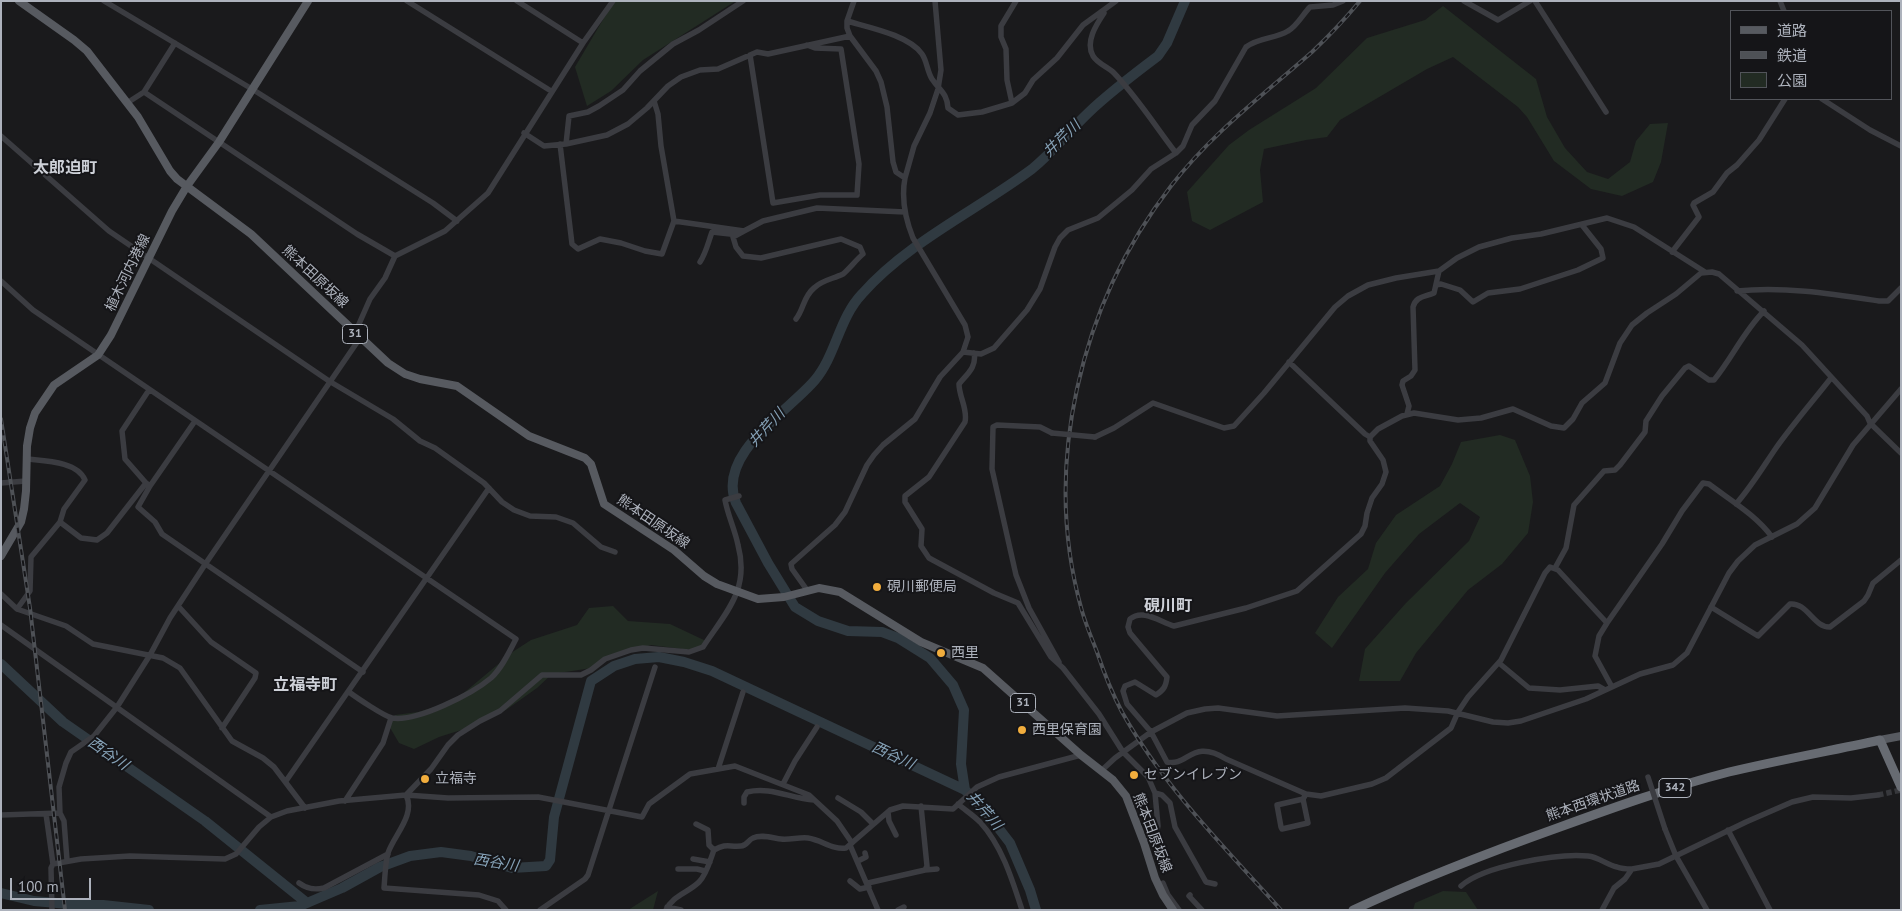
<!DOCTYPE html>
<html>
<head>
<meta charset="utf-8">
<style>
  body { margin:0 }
  #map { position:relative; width:1902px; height:911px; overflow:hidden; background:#1a1a1c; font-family:"PT Sans","Noto Sans JP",sans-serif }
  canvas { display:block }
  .frame { position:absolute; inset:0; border:2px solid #adb2bc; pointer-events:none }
  .legend { position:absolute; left:1730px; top:10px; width:162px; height:90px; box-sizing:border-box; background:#151518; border:1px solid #52545a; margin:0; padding:6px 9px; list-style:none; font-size:15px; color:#adb2bc }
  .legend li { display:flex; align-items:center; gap:10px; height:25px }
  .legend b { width:25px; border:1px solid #52545a }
  .scale { position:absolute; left:10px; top:878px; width:81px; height:22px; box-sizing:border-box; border:2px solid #adb2bc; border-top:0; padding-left:6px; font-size:15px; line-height:18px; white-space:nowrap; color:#adb2bc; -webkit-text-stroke:4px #151518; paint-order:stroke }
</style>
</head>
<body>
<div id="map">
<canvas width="1902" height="911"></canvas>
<div class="frame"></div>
<ul class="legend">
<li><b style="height:6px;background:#575a60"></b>道路</li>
<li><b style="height:6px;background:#4e5156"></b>鉄道</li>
<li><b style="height:14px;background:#222b23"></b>公園</li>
</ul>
<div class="scale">100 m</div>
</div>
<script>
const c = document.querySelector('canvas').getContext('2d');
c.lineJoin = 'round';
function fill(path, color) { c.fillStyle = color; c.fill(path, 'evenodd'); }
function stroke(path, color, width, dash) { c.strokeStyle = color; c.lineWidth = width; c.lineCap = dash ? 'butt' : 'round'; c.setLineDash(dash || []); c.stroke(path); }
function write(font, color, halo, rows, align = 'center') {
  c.font = font + ' "PT Sans","Noto Sans JP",sans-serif'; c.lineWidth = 4; c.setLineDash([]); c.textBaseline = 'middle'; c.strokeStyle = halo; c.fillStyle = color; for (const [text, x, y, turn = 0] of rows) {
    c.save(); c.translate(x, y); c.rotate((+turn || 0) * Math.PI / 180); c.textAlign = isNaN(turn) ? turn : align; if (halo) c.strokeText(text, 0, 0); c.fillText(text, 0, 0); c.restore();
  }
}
const green = new Path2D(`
  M 614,1 L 734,1 L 734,2 L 643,60 L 611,91 L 587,106 L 575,67 Z
  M 1443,6 L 1536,79 L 1547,117 L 1565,148 L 1587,172 L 1608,179 L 1630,162 L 1636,141 L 1650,124 L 1668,123 L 1661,162 L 1653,182 L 1622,196 L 1591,189 L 1554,161 L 1527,117 L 1518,107 L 1453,57 L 1427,69 L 1340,120 L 1327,137 L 1306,140 L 1264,149 L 1260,170 L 1263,202 L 1210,230 L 1192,221 L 1187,192 L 1229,145 L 1249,130 L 1316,88 L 1367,38 L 1425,20 Z
  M 1500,435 L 1515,440 L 1530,476 L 1533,502 L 1528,533 L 1502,564 L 1468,590 L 1416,653 L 1400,681 L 1359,681 L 1365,649 L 1406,603 L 1469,541 L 1480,517 L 1460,503 L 1419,534 L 1385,573 L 1332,648 L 1315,633 L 1338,597 L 1368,569 L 1376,543 L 1396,515 L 1440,486 L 1452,464 L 1461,442 Z
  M 613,606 L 628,621 L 670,624 L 706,641 L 700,649 L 682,649 L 651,645 L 607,659 L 592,668 L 552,674 L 537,688 L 506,710 L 474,726 L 439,737 L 414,749 L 399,743 L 389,726 L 395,715 L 418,712 L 441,705 L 460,696 L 514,651 L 531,640 L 577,625 L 589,608 Z
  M 658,891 L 653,910 L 628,910 Z
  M 1443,891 L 1466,892 L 1478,910 L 1413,910 L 1415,903 Z`);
const river = new Path2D(`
  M 1,664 L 63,722 L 205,821 L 307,903
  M 1,893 L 34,901 L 80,905 L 103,905 L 149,910
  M 260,910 L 300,906 L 342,888 L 380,867 L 410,856 L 441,852 L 471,856 L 512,868 L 546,866 L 550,860 L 554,817 L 591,681 L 614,666 L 635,659 L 659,657 L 684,662 L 712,671 L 965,790
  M 1036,910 L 1030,890 L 1010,843 L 983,808 L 965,790 L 961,764 L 964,710 L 953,685 L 930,658 L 898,638 L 882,632 L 848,631 L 818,621 L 795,607 L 768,563 L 736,503 C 716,454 789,411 815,380 C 836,355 839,318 862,294 C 908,242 977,210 1032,169 C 1054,151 1068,132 1088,113 C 1110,92 1134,74 1158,56 L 1167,43 L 1185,1`);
const minorTunnel = new Path2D(`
  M 1878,795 L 1901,790`);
const minor = new Path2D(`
  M 104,1 L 252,89 L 433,203 L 457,221
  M 407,1 L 551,91
  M 1464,1 L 1498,20 L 1530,1
  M 1535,1 L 1606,112
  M 1780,1 L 1784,11
  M 1104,13 C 1096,25 1085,42 1093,56 C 1098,64 1108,67 1114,73 C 1137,97 1156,127 1176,153
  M 847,21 C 867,27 909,35 922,54 C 927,61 927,71 932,79 C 940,91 947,93 948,108 L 958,115 L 982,112 L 1012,103 L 1025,93 L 1033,80 L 1057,58 L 1083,25 L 1116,1
  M 583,43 L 613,1
  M 750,55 L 773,203 L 820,195 L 857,195 L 859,164 L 841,49 L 815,48 L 807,45
  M 144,92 L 357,234 L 395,256
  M 1822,99 L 1870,130 L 1901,146
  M 127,103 L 144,92 L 175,43
  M 1012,103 L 1007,80 L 1006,49 L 1001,37 L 1001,26 L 1016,1
  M 524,133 L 544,146 L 566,144 L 569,116 L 588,112 L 599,106 L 623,90 L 640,71 L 673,44 L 699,30 L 743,1
  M 1,136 L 109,231 L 329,381 L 393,419 L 420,441 L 435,448 L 484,483 L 502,502 L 514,510 L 530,516 L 556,517 L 573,523 L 601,547 L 615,552
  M 560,144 L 572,244 L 578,249 L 600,239 L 621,243 L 645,251 L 662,254 L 674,221 L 661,146 L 658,114 L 654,101
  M 566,144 L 607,135 L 628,124 L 647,108 L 668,86 L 681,77 L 700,70 L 718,69 L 757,52 L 768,54 L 850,36
  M 905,178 L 914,146 L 930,113 L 938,89 L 941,70 L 935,1
  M 674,221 L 744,231 L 763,221 L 817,208 L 905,212
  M 744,231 L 733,237 L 736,247 L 743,256 L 761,258 L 841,239 L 860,247 L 863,254 C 857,259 848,270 843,274 C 833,279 822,280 814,288 C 803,297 804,309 796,319
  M 1672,252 L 1699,217 L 1693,205 L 1694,203 L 1713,192 L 1727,173 L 1737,165 L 1759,140 L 1785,99
  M 700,262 C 706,253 708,243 712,232 L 730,234 L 737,233
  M 1,281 L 33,310 L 516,639 C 509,652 502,668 491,678 C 472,694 417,722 392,718 C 384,716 357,698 349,692
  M 1436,285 L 1441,284 L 1460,290 L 1473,302 L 1488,293 L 1520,289 L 1578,270 L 1603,258 L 1601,249 L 1582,225
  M 1737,291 C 1784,286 1833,294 1879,301 L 1888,301 L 1901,288
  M 355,333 L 370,299 L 385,278 L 395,256 L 445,231 L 488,193 L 583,43 L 517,1
  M 963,352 L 981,354 L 994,348 L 1027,310 L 1040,289 L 1055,247 L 1060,238 L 1068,230 L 1098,218 L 1132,190 L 1151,169 L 1176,153 L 1183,146 L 1192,125 L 1215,101 L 1246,47 C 1259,37 1275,39 1288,31 C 1297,26 1303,14 1310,7 L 1333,5 L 1343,1
  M 974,353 C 977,367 967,374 959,384 C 959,397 968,409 965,422 L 929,477 L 905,496 L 905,502 L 922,529 L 921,546 L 929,558 L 994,593 L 1018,603 L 1051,657 L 1063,668 L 1099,714 L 1123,752 L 1148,777 L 1155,793 L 1158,826 L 1156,834 L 1144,843
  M 1289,362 L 1365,434 L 1370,437
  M 1407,414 L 1409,406 L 1402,385 L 1403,381 L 1411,376 L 1415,370 L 1413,307 C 1416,296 1425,297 1434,293 L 1439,271
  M 1052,433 L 1040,427 L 997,425 L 993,427 L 992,469 L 1016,575 L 1029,608 L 1059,662
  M 1095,437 L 1114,428 L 1153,403 L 1224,428 L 1234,426 L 1264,393 L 1335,307 L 1348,296 L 1368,285 L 1396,278 L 1439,271 L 1457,258 L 1479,247 L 1512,238 L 1541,234 L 1607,218 L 1634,227 L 1705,272
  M 1370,437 L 1370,441 L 1383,460 L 1386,472 L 1382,484 L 1372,498 L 1367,513 L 1365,526 L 1361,534 L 1297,591 L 1246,608 L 1174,626 C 1160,622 1143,608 1130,619 L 1128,627 L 1130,633 L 1167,677 C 1166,686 1164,690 1156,695 L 1135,682 L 1125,686 L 1123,691 L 1127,704 L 1151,732 L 1167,762 C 1188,767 1192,738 1226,759 L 1306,794 L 1321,796 L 1372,784 L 1386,778 L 1451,728 L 1458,712 L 1468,697 L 1501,660 L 1545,573 L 1550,567 L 1558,570 L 1607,623 L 1599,636 L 1595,656 L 1612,687
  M 1370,437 L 1378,429 L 1402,416 L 1414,413 L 1458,420 L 1481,418 L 1513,409 L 1551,426 L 1564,428 L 1573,419 L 1582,403 L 1605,383 L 1620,343 L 1632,325 L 1647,313 L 1676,294 L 1701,273 L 1712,272 L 1719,274 L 1802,345 L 1867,416 L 1870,423 L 1901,453
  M 27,459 C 44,461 77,461 85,480 L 64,509 L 60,522 L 81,538 L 97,540 L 107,533 L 146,483 L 150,486 L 195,421
  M 1,483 L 26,481
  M 146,483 L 125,459 L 122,431 L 149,390
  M 150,486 L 138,507 L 155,522 L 162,534 L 363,672
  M 1736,504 C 1751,487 1763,467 1776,448 C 1793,424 1813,401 1831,378
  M 1555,568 L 1566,548 L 1574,505 L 1604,471 L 1615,470 L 1620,465 L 1645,432 L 1646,421 L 1662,396 L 1685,368 L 1689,366 L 1709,380 L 1714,380 C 1732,358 1744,331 1764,311
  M 807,590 L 792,569 L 791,564 L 835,525 L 845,512 L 867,465 L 874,455 L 883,445 L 915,419 L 940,377 L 963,352 L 968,337 L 965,325 L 913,238 C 905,218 901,199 905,178 L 896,172 L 893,162 L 887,107 L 881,82 L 876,71 L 850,36 L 847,28 L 847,21 L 854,1
  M 1,594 L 17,609 L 66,626 L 93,644 L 163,658 L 180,668 L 232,741 L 263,758 L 274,767 L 305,808
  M 179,607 L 211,642 L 256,673 L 255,678 L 222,728
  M 1711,607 L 1758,636 L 1790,604 C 1807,602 1814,628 1830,627 L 1864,601 L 1868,595 L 1873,583 L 1901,560
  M 17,609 L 30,591 L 31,557 L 60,522
  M 1607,623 L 1662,544 L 1682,511 L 1703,483 L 1709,484 C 1730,500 1756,515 1772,537
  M 1,625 L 271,817
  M 1499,663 L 1529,688 L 1560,690 L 1598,686 L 1605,690
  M 718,769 L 743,692
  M 1101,771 L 1115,758 L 1151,732 L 1187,713 L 1205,709 L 1218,708 L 1277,716 L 1405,708 L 1448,711 L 1493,722 L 1508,723 L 1521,721 L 1586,699 L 1640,674 L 1673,665 L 1687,653 L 1729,573 L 1738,561 L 1755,545 L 1797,524 L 1815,508 L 1853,445 L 1901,389
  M 286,781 L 489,488
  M 783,784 L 795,761 L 817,727
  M 1155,793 L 1162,795 L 1170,803 L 1175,827 L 1206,882 L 1215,884
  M 406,795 L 448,798 L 538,797 L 642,817 L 649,804 L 690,774 L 735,766 L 809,795 L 837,821 L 852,843
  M 406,795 C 416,815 394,835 388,853 C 385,864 385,877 384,888 L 479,895 L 498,901 L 506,910
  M 838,798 L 861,812 L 873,824
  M 1303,799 L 1308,823 L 1282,829 L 1281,827 L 1277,805 L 1303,799 L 1306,794
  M 345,801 L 383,743 L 391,718
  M 744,803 L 744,797 L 747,792 C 771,786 791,799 814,800
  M 958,804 C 965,810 973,815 980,822 C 1002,846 1012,879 1022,910
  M 888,812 L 889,821 L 896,835
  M 46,814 L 53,864 L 51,868 L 52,910
  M 1,815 L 60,813
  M 696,824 L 708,830 L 709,845 L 714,850
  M 1665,829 L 1676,856 L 1707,910
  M 1728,830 L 1770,910
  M 850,845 L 878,910
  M 693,859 L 710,862
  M 67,860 L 64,821 L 60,813 L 59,787 L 66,763 L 71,752 L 94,736 L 117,707 L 150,655 L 170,618 L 206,563 L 360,338
  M 858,861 L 866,857 L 865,853
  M 53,864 L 81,859 L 130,856 L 225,859 L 236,854 L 259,827 L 271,817 L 287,811 L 339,801 L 406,795 L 431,769 L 448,745 L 458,735 L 480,721 L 500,711 L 542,675 L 581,675 L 591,670 L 605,659 L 631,650 L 643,648 L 689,652 L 703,647 C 726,612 750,590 738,545 C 735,530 728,516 725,500 L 739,496
  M 678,869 L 697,869 L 705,871
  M 925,870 L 937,869
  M 850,881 L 860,889 L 869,887
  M 299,883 C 307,889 314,890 324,888 L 388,854
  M 868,883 L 925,870 L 927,866 L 921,806
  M 1163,883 L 1168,895 L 1179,910
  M 1461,886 C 1483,866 1558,853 1588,856 C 1599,857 1607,865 1617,867 C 1622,869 1627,869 1632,869
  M 1190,895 L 1189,896 L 1202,910
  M 667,907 L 681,910
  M 540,910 L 585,879 L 588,875 L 655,667
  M 666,910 C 673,895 688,893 699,882 C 707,874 710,860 714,850 C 727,843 728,847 741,846 C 747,846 748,840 753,838 C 761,834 773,838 781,839 C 790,840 799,837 808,838 C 822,840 832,850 846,848 L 890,810 L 903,806 L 953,809 L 977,787 L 999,777 L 1081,755
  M 898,910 L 904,907
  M 1602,910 L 1614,888 L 1625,879 L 1632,869 L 1659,864 L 1746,822 L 1792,802 L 1813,797 L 1851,798 L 1878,795`);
const major = new Path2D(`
  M 19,1 L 74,40 L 87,51 L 138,117 L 170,171 L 177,179 L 251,234 L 388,363 L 405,374 L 420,379 L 457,386 L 529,436 L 585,458 L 591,464 L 604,504 L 674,550 L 704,576 L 717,584 L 758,599 L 784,597 L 819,588 L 840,592 L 921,642 L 983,668 L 1081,755 L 1113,780 L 1126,796 L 1144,843 L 1155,878 L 1163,895 L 1173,910
  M 1,556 L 21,522 L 24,509 L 26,491 L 27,446 L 30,428 L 35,413 L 54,385 L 98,355 L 111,335 L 172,211 L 187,186 L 219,142 L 308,1
  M 1880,740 L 1901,736`);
const highway = new Path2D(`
  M 1353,910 C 1420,879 1490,852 1560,827 C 1615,807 1671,787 1729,772 C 1779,760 1830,751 1880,740 L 1901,787`);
const rail = new Path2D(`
  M 1,419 L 30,608 L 65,910
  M 1281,910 C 1224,847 1164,787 1122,712 C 1112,693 1104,673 1097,652 C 1092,639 1086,625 1082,611 C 1041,467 1080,304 1171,186 C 1211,134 1263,95 1312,52 C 1329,36 1345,19 1360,1`);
const minorBridge = new Path2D(`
  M 1052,433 L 1095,437
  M 1648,777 L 1665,829`);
const markers = [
  [877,587,5,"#f1ad3d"],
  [941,653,5,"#f1ad3d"],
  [1022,730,5,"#f1ad3d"],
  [1134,775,5,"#f1ad3d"],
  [425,779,5,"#f1ad3d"]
];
const shields = [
  [355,334,25],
  [1023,703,25],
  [1675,788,32]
];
const shieldNames = [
  ["31",355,334],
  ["31",1023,703],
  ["342",1675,788]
];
const streetNames = [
  ["植木河内港線",128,273,-64],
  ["熊本田原坂線",315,277,43],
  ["熊本田原坂線",653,522,34],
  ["熊本西環状道路",1593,801,-19],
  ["熊本田原坂線",1152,833,69]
];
const poiNames = [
  ["硯川郵便局",887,587],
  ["西里",951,653],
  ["西里保育園",1032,730],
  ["セブンイレブン",1144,775],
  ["立福寺",435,779]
];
const waterNames = [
  ["井芹川",1062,139,-44],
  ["井芹川",767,428,-47],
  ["西谷川",108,754,35],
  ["西谷川",893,756,25],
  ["井芹川",984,811,49],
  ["西谷川",496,863,9]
];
const quarterNames = [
  ["太郎迫町",65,168],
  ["硯川町",1168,606],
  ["立福寺町",305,685]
];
fill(green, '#222b23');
stroke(river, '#303a41', 10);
stroke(minorTunnel, '#37383c', 5.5, [5.5, 3]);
stroke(minor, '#3b3c41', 5.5);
stroke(major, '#575a60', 8);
stroke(highway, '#676b72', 9);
stroke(rail, '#4e5156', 4);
stroke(rail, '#151518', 2, [5.5]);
stroke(minorBridge, '#3b3c41', 5.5);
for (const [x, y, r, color] of markers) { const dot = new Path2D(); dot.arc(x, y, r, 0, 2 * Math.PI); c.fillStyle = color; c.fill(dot); stroke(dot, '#151518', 2); }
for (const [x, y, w] of shields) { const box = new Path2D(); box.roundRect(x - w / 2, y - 9.5, w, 19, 4); c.fillStyle = '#151518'; c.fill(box); stroke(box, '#adb2bc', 1); }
write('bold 12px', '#adb2bc', null, shieldNames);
write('14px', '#adb2bc', '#151518', streetNames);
write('14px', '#adb2bc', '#151518', poiNames, 'left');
write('italic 15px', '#85a1b6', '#151518', waterNames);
write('bold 16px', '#ced1d8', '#151518', quarterNames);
</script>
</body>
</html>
